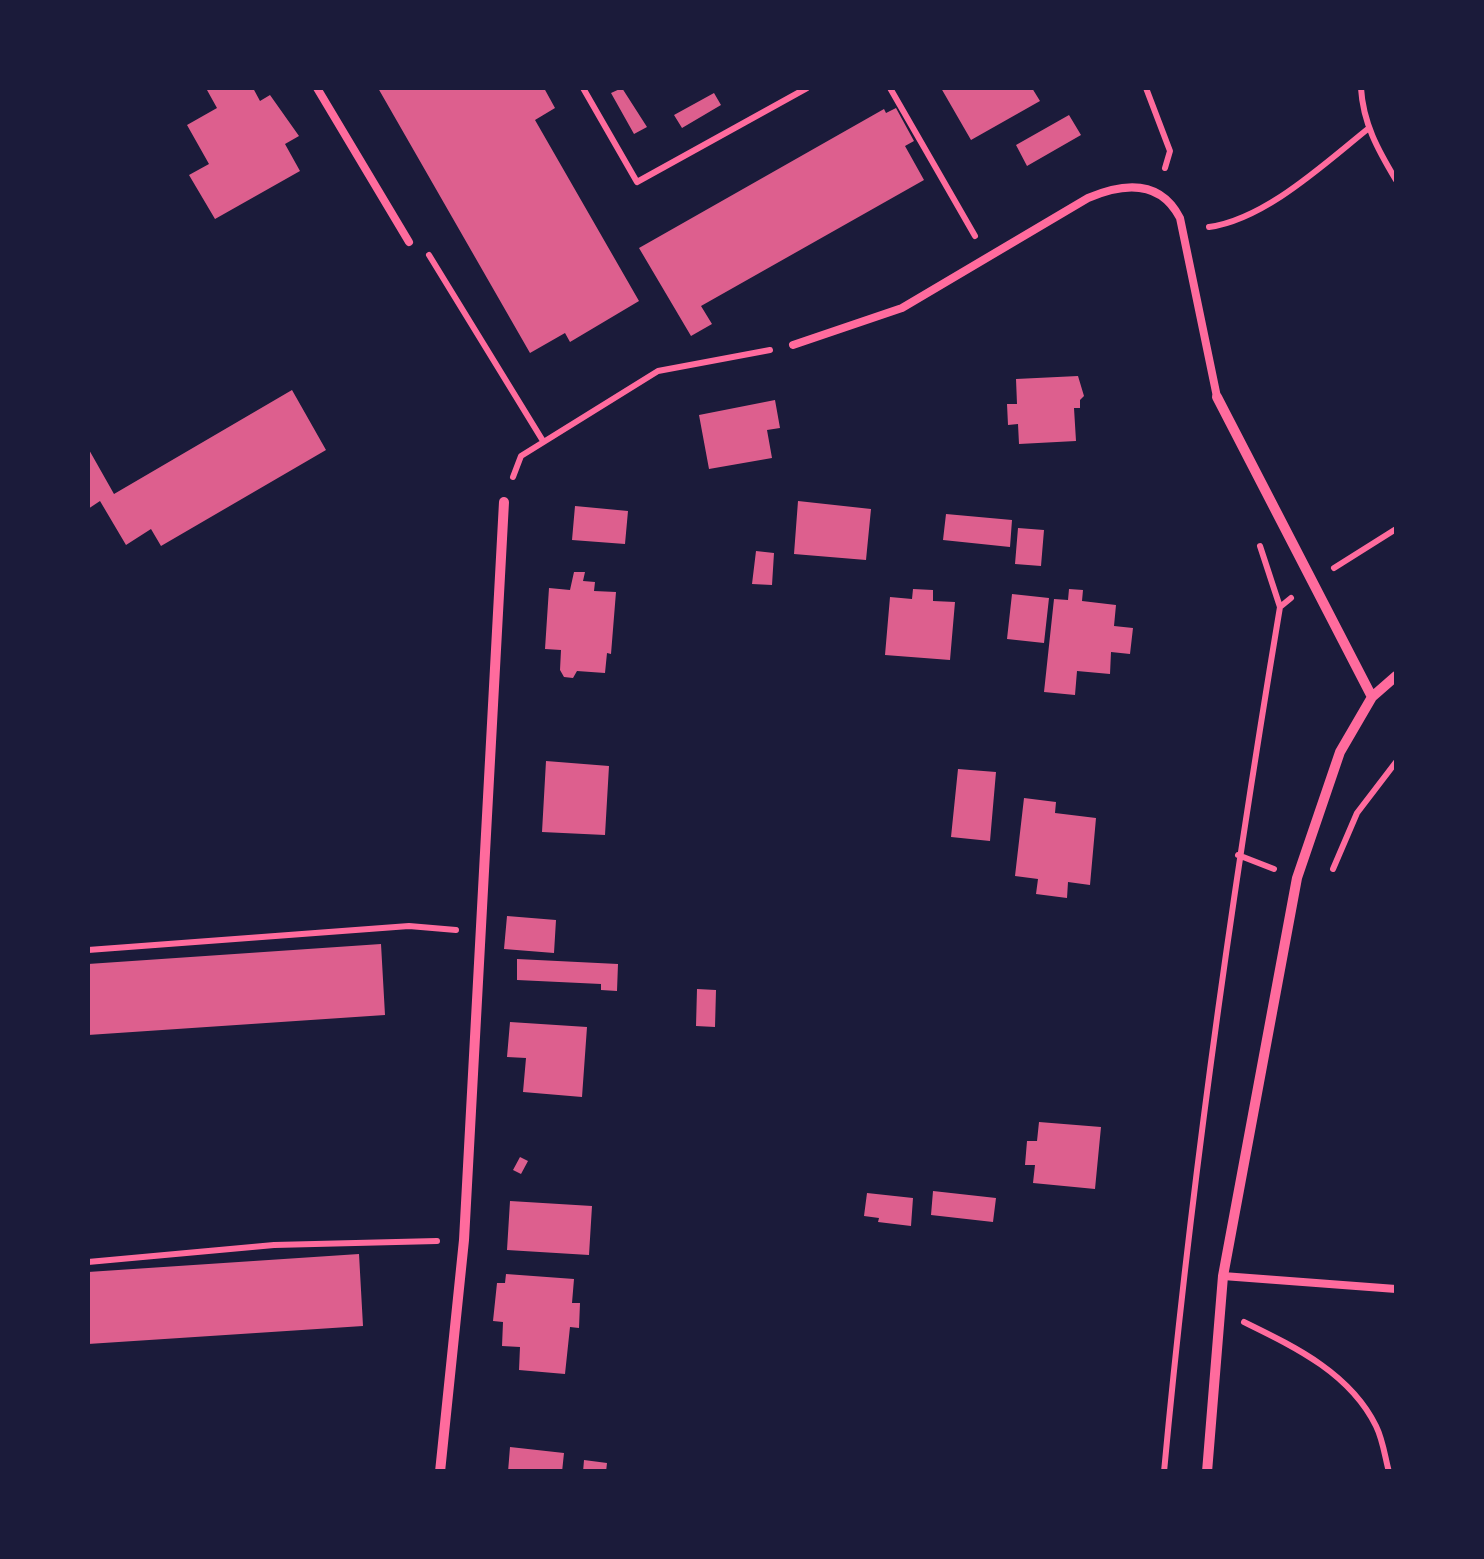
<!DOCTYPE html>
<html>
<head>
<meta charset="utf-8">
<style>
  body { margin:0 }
  #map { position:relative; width:1484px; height:1559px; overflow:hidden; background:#1b1b3a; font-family:Signika,sans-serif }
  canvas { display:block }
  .frame { position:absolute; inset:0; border:90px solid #1b1b3a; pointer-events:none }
</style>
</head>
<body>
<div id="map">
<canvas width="1484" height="1559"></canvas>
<div class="frame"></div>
</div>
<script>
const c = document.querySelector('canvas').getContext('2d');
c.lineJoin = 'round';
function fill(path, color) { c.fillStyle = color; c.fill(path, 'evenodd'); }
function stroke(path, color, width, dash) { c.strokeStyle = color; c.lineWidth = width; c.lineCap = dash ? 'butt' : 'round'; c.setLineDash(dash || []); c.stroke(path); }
const building = new Path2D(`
  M 213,88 L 253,88 L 260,101 L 270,95 L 299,136 L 285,144 L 300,171 L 215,219 L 189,175 L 209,164 L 187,125 L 217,108 L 207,90 Z
  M 378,88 L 544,88 L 555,108 L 535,120 L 639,301 L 570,342 L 565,333 L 530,353 Z
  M 622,88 L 647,127 L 634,134 L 611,93 Z
  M 941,88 L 1032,88 L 1040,101 L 971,140 Z
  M 714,93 L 721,105 L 682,128 L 674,115 Z
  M 896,108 L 914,141 L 905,146 L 924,180 L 701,306 L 712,324 L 691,336 L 639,248 L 884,109 L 886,113 Z
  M 1069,115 L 1081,135 L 1027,166 L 1016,145 Z
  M 1078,376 L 1084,396 L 1080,400 L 1080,408 L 1074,408 L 1076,441 L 1019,444 L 1018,424 L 1008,425 L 1007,404 L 1017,404 L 1016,379 Z
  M 292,390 L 326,450 L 161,546 L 151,529 L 126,545 L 100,501 L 88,509 L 88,448 L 114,494 Z
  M 775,400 L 780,428 L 767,430 L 772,458 L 709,469 L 699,415 Z
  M 798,501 L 871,509 L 866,560 L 794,554 Z
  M 575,506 L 628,511 L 625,544 L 572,540 Z
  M 946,514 L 1012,520 L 1010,547 L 943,540 Z
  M 1018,528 L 1044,530 L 1041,566 L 1015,564 Z
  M 756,551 L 774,553 L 772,585 L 752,584 Z
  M 574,572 L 585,572 L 583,581 L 595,582 L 594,591 L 616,592 L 611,654 L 607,653 L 605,673 L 577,671 L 573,678 L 564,677 L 560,670 L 561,650 L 545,649 L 549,588 L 570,590 Z
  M 913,589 L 933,590 L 933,601 L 955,602 L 950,660 L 885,655 L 890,597 L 912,599 Z
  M 1069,589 L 1083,590 L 1082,601 L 1116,605 L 1114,626 L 1133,628 L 1130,654 L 1111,652 L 1110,674 L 1077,671 L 1075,695 L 1044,692 L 1054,599 L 1068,600 Z
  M 1012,594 L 1049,598 L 1044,643 L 1007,639 Z
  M 546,761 L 609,766 L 605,835 L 542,832 Z
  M 958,769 L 996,772 L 990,841 L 951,837 Z
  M 1024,798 L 1056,802 L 1055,813 L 1096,818 L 1090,885 L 1068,882 L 1067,898 L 1036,894 L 1038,879 L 1015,876 Z
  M 507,916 L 556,920 L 554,953 L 504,949 Z
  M 381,944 L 385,1015 L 88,1035 L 88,964 Z
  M 517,959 L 618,964 L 617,991 L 601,990 L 601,984 L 517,980 Z
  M 697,989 L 716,990 L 715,1027 L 696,1026 Z
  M 510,1022 L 587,1027 L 582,1097 L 523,1092 L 526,1058 L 507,1057 Z
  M 1039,1122 L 1101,1127 L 1095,1189 L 1033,1183 L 1035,1165 L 1025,1165 L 1027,1141 L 1037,1141 Z
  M 520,1157 L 528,1161 L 521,1174 L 513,1170 Z
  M 933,1191 L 996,1198 L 993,1222 L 931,1215 Z
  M 867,1193 L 913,1198 L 911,1226 L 878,1222 L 879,1218 L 864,1216 Z
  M 510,1201 L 592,1206 L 589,1255 L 507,1250 Z
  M 359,1254 L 363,1326 L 88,1344 L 88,1272 Z
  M 506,1274 L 574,1279 L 572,1303 L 580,1303 L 579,1328 L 570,1327 L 565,1374 L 519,1370 L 520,1347 L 502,1346 L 503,1322 L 493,1321 L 497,1283 L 505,1283 Z
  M 510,1447 L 564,1453 L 562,1472 L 508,1472 Z
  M 584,1460 L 607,1463 L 606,1472 L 583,1472 Z`);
const path = new Path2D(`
  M 583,88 L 637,182 L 807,88
  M 890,88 L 975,236
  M 1146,88 L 1170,151 L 1165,168
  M 1361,88 C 1363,123 1378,150 1396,180
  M 1209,227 C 1266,219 1325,163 1369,128
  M 429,255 L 543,441
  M 513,477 L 521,456 L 658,371 L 770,350
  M 1260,546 L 1280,607
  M 1334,568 L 1396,529
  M 1238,855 L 1274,869
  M 1333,869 L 1357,813 L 1396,762
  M 88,950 L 409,926 L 456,930
  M 88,1262 L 274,1245 L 437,1241
  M 1244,1322 C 1295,1347 1350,1373 1376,1426 C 1383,1440 1385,1457 1389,1472
  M 1164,1472 C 1191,1181 1232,894 1280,607 L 1291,598`);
const service = new Path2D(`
  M 317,88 L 409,242
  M 793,345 L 902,308 L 1088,198 C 1123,183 1160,179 1180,218 L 1217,397
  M 1223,1276 L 1396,1289`);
const minor = new Path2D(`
  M 1217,397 L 1372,697
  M 440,1472 L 464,1240 L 504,502
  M 1207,1472 L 1223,1276 L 1297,878 L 1340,752 L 1372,697 L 1396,676`);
fill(building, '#dd5f8e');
stroke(path, '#ff6b9d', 6);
stroke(service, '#ff6b9d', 8);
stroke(minor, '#ff6b9d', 10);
</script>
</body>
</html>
